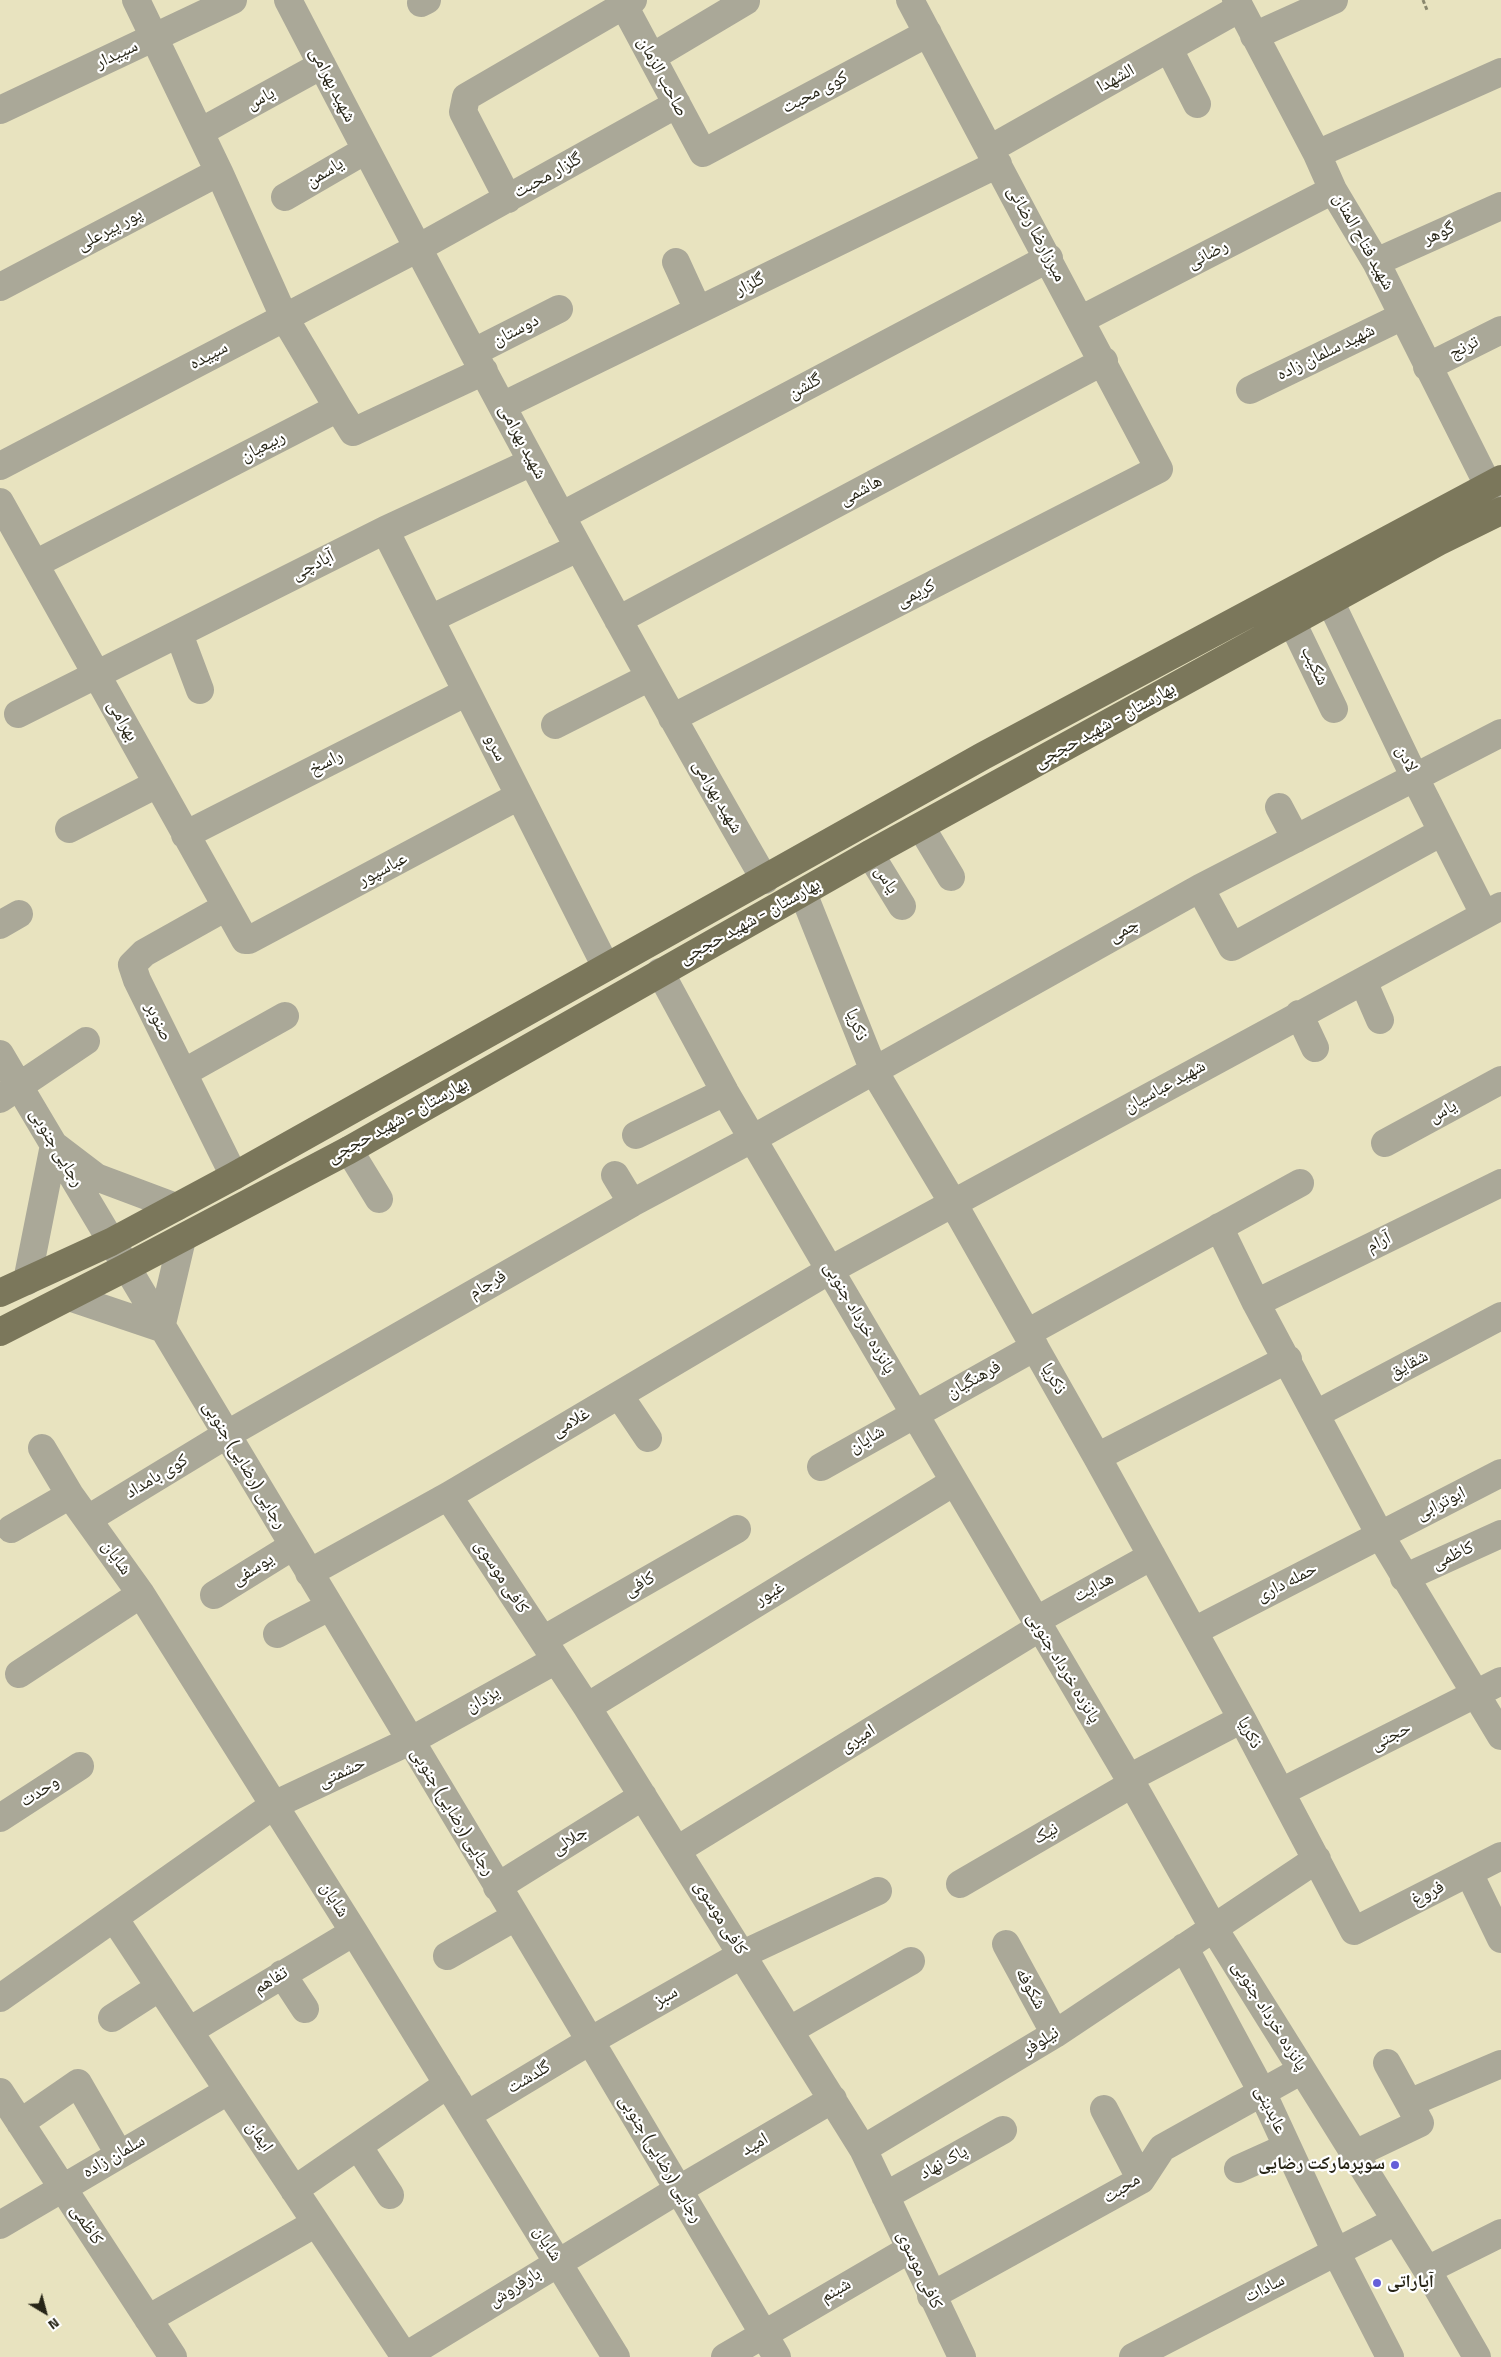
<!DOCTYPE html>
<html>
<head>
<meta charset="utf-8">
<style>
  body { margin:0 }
  #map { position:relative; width:1501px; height:2357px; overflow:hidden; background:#e8e3bf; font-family:"Titillium Web",sans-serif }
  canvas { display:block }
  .north { position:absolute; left:20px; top:2287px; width:50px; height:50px; -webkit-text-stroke:4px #fff; paint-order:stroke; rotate:143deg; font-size:14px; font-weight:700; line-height:20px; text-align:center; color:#272517 }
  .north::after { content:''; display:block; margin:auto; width:18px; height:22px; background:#272517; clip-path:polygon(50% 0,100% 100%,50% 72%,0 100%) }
</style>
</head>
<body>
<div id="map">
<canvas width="1501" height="2357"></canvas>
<div class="north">N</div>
</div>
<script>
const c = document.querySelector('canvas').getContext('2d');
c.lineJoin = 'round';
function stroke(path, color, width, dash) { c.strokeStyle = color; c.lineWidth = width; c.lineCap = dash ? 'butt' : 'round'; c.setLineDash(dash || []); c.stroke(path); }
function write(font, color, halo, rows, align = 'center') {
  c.font = font + ' "Titillium Web","Noto Naskh Arabic",sans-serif'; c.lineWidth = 4.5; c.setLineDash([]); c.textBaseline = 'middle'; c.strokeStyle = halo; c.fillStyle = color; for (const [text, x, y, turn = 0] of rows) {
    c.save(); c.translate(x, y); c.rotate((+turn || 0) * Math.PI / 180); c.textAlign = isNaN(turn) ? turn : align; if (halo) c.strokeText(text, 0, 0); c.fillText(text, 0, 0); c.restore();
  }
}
const path = new Path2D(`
  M 1423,0 L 1427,10`);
const minor = new Path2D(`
  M 136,0 L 219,172 L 284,317 L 338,408
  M 288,0 C 442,296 598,591 765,880
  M 621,0 L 703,153 L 928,33
  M 1236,0 L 1317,154 L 1333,190 L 1376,262 L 1499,507
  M 421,3 L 427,0
  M 1254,36 L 1334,0
  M 1169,49 L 1197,104
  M 652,57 L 746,1
  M 0,110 L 233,0
  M 200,132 L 322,65
  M 990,149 L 1240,8
  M 1317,154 L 1501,72
  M 285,197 L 366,150
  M 508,199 L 463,112 L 466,97 L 633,0
  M 676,262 L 698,310
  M 1376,262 L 1501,206
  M 0,287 L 219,172
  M 1082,319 L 1333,190
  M 474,352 L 559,309
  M 1427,367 L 1501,330
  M 1250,390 L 1403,316
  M 502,406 L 998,164
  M 0,466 L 418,248 L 677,104
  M 0,502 L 245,940 L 249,940 L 519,796
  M 561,516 L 1049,258
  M 385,530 L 606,967
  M 35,564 L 338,408 L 353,432 L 484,371
  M 1331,603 L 1414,776 L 1484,914
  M 430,619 L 578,548
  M 618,620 L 1104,361
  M 1293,624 L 1334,709
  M 179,634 L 200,690
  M 18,714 L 385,530 L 532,462
  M 672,718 L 1159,469 L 910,0
  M 555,725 L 650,677
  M 1279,807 L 1296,839
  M 921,827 L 951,877
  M 69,829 L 157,784
  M 185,835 L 467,692
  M 870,854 L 902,906
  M 1200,888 L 1232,947 L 1442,832
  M 803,893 L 874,1071 L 953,1203 L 1097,1457 L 1242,1719 L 1354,1931 L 1501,1856
  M 226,907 L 144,953 L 132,965 L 137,980 L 234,1176
  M 0,925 L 19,914
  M 660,972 L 725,1092 L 1129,1778 L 1213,1927 L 1427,2270 L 1477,2357
  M 1363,981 L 1380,1020
  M 1299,1014 L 1315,1048
  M 0,1054 C 257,1489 522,1920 777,2357
  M 183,1073 L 285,1016
  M 0,1099 L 86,1041
  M 636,1135 L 725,1092
  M 1385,1143 L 1501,1080
  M 349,1150 L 379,1199
  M 615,1175 L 632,1203
  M 1219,1227 L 1256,1303 L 1380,1535 L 1501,1736
  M 27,1281 L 54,1145 L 96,1177 L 176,1207
  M 69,1297 L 161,1328 L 182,1239
  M 1256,1303 L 1501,1183
  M 1027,1333 L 1300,1183
  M 619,1395 L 648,1438
  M 1316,1414 L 1501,1316
  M 42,1448 L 70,1495 L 141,1594 L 354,1932 L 616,2357
  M 1097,1457 L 1288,1359
  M 821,1467 L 1035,1347
  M 448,1496 L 587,1707 L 863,2149 L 962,2357
  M 88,1519 L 226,1435 L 632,1203 L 752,1139 L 1200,888 L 1501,733
  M 11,1529 L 70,1495
  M 309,1573 L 448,1496 L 830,1270 L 1501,906
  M 1404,1578 L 1501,1534
  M 214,1595 L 293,1546
  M 1035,1621 L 1152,1556
  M 1194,1631 L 1501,1473
  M 277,1634 L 329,1607
  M 543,1640 L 737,1529
  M 19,1674 L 141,1594
  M 587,1707 L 954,1482
  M 1129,1778 L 1242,1719
  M 1281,1792 L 1501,1681
  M 0,1818 L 80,1766
  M 677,1850 L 1039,1628
  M 1469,1873 L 1501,1939
  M 960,1884 L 1132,1784
  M 497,1887 L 643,1796
  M 114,1918 L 405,2357
  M 1006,1944 L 1055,2034
  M 1184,1947 L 1262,2092 L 1336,2252 L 1390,2357
  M 447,1956 L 515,1917
  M 282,1974 L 305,2009
  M 0,1998 L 274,1805 L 410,1741 L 556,1660
  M 112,2018 L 160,1987
  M 790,2030 L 911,1961
  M 189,2031 L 354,1932
  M 1387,2063 L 1409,2103
  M 0,2092 L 173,2357
  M 1104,2109 L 1141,2180
  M 467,2115 L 590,2041 L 743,1954 L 878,1891
  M 20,2123 L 78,2083 L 119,2154
  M 358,2146 L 390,2195
  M 863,2149 L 1055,2034 L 1317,1859
  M 1355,2154 L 1420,2123 L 1409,2103 L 1501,2064
  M 1238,2169 L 1287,2147
  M 294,2190 L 448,2084
  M 885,2196 L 1003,2130
  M 0,2225 L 228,2091
  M 1427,2270 L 1501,2233
  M 931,2296 L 1141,2180 L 1162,2148 L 1302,2070
  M 148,2319 L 316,2223
  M 404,2357 L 678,2190 L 833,2099
  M 725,2357 L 910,2249
  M 1133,2357 L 1396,2221`);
const major = new Path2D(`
  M 0,1293 L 111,1242 L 234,1176 L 983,756 L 1501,479
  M 0,1332 L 125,1268 L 349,1150 L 870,854 L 1438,542 L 1501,511`);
const markers = [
  [1395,2165,5,"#665fd8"],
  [1377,2283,5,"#665fd8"]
];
const streetNames = [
  ["سپیدار",117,55,-25],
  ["صاحب الزمان",662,77,62],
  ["الشهدا",1116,79,-29],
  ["شهید بهرامی",332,85,63],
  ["کوی محبت",815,93,-28],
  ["یاس",261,99,-28],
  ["یاسمن",325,173,-31],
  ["گلزار محبت",548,176,-29],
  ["پور پیرعلی",110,230,-28],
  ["میرزارضا رضائی",1036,234,62],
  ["گوهر",1439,234,-24],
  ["شهید فتاح المنان",1363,242,61],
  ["رضائی",1208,255,-27],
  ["گلزار",750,285,-26],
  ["دوستان",516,331,-27],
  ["ترنج",1464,348,-27],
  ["شهید سلمان زاده",1326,353,-26],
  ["سپیده",209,356,-28],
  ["گلشن",805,387,-28],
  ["شهید بهرامی",522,442,62],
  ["ربیعیان",263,447,-27],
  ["هاشمی",861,491,-28],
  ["آبادچی",313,566,-27],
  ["کریمی",916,594,-27],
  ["شکیب",1314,666,64],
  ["بهرامی",122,721,61],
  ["بهارستان - شهید حججی",1105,726,-29],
  ["سرو",495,748,63],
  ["لادن",1406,759,64],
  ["راسخ",326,763,-27],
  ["شهید بهرامی",717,797,60],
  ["عباسپور",383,870,-28],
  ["یاس",886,880,58],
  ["بهارستان - شهید حججی",750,922,-29],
  ["چمی",1124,931,-29],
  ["صنوبر",158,1022,64],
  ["ذکریا",856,1025,68],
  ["شهید عباسیان",1165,1087,-29],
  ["یاس",1443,1112,-29],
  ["بهارستان - شهید حججی",398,1121,-29],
  ["رجایی جنوبی",56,1148,59],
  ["آرام",1379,1243,-26],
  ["فرجام",488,1285,-30],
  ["پانزده خرداد جنوبی",859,1318,60],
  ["شقایق",1409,1365,-28],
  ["ذکریا",1053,1379,60],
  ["فرهنگیان",974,1380,-29],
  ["غلامی",571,1423,-31],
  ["شایان",867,1440,-30],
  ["رجایی (رضایی) جنوبی",244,1465,59],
  ["کوی بامداد",157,1477,-31],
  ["ابوترابی",1441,1504,-27],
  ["کاظمی",1453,1556,-25],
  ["شایان",116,1558,55],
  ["یوسفی",253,1570,-32],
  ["کافی موسوی",501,1577,57],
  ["حمله داری",1287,1583,-27],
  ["کافی",640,1585,-30],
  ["هدایت",1094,1588,-29],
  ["غیور",770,1594,-31],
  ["پانزده خرداد جنوبی",1063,1668,59],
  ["یزدان",483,1700,-29],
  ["ذکریا",1249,1733,62],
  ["حجتی",1391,1737,-27],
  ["امیری",858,1739,-32],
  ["حشمتی",342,1773,-25],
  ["وحدت",40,1792,-33],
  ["رجایی (رضایی) جنوبی",452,1812,59],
  ["نیک",1046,1834,-30],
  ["جلالی",570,1841,-32],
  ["فروغ",1428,1894,-27],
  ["شایان",334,1900,58],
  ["کافی موسوی",720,1918,58],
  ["تفاهم",271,1981,-31],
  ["شکوفه",1030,1989,61],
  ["سبز",666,1997,-30],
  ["پانزده خرداد جنوبی",1269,2016,58],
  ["نیلوفر",1041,2042,-32],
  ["گلدشت",529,2078,-31],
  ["عابدینی",1270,2110,64],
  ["ایمان",259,2137,56],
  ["امید",755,2145,-30],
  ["سلمان زاده",114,2157,-30],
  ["رجایی (رضایی) جنوبی",660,2159,59],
  ["پاک نهاد",944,2163,-29],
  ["محبت",1122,2189,-33],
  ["کاظمی",86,2225,57],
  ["شایان",547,2244,58],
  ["کافی موسوی",919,2270,65],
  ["بارفروش",515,2288,-32],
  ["سادات",1265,2289,-27],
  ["شبنم",836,2291,-30]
];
const poiNames = [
  ["سوپرمارکت رضایی",1385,2165],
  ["آپاراتی",1387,2283,"left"]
];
stroke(path, '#8a876d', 3, [4, 2.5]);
stroke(minor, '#aaa898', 28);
stroke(major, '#7b775b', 28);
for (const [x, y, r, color] of markers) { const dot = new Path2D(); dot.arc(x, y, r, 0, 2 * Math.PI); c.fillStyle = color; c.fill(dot); stroke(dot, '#fff', 2); }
write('18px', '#272517', '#fff', streetNames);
write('bold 18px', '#272517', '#fff', poiNames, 'right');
</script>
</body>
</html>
